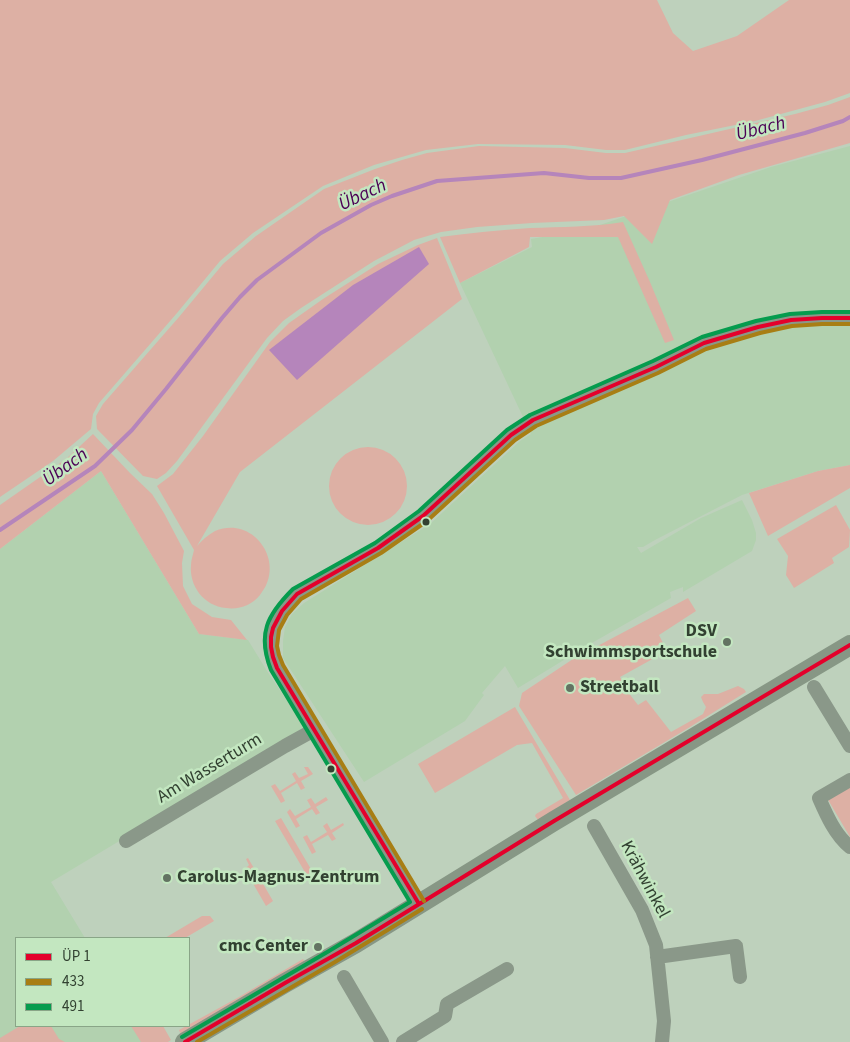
<!DOCTYPE html>
<html>
<head>
<meta charset="utf-8">
<style>
  body { margin:0 }
  #map { position:relative; width:850px; height:1042px; overflow:hidden; background:#bed1bc; font-family:"Source Sans 3",sans-serif }
  canvas { display:block }
  .legend { position:absolute; left:15px; top:937px; width:175px; height:90px; box-sizing:border-box; background:#c3e7c0; border:1px solid #89a587; margin:0; padding:6px 9px; list-style:none; font-size:15px; color:#324131 }
  .legend li { display:flex; align-items:center; gap:10px; height:25px }
  .legend b { width:25px; border:1px solid #89a587 }
</style>
</head>
<body>
<div id="map">
<canvas width="850" height="1042"></canvas>
<ul class="legend">
<li><b style="height:6px;background:#e4002b"></b>ÜP 1</li>
<li><b style="height:6px;background:#a87e14"></b>433</li>
<li><b style="height:6px;background:#059c4e"></b>491</li>
</ul>
</div>
<script>
const c = document.querySelector('canvas').getContext('2d');
c.lineJoin = 'round';
function fill(path, color) { c.fillStyle = color; c.fill(path, 'evenodd'); }
function stroke(path, color, width, dash) { c.strokeStyle = color; c.lineWidth = width; c.lineCap = dash ? 'butt' : 'round'; c.setLineDash(dash || []); c.stroke(path); }
function write(font, color, halo, rows, align = 'center') {
  c.font = font + ' "Source Sans 3",sans-serif'; c.lineWidth = 5; c.setLineDash([]); c.textBaseline = 'middle'; c.strokeStyle = halo; c.fillStyle = color; for (const [text, x, y, turn = 0] of rows) {
    c.save(); c.translate(x, y); c.rotate((+turn || 0) * Math.PI / 180); c.textAlign = isNaN(turn) ? turn : align; if (halo) c.strokeText(text, 0, 0); c.fillText(text, 0, 0); c.restore();
  }
}
const built = new Path2D(`
  M 850,146 L 850,465 L 818,471 L 742,495 L 655,540 L 643,547 L 637,547 L 641,553 L 701,518 L 742,500 L 752,520 L 756,533 L 756,540 L 752,551 L 683,592 L 683,587 L 670,592 L 671,598 L 590,644 L 518,688 L 505,666 L 482,693 L 484,695 L 465,721 L 364,782 L 283,658 L 283,641 L 285,627 L 292,614 L 304,603 L 430,524 L 520,441 L 531,434 L 460,283 L 532,247 L 531,239 L 588,229 L 771,167 Z
  M 101,471 L 199,634 L 248,640 L 267,671 L 306,729 L 51,882 L 85,938 L 16,938 L 16,1026 L 138,1026 L 148,1042 L 0,1042 L 0,549 Z`);
const green = new Path2D(`
  M 0,0 L 657,0 L 673,33 L 693,51 L 737,36 L 789,0 L 850,0 L 850,93 L 825,102 L 755,121 L 686,135 L 625,150 L 606,150 L 565,145 L 478,144 L 426,150 L 374,165 L 323,186 L 253,233 L 220,261 L 177,313 L 99,403 L 93,414 L 91,429 L 53,461 L 0,497 Z
  M 850,97 L 850,143 L 739,175 L 670,200 L 652,244 L 624,216 L 604,220 L 532,223 L 477,227 L 441,232 L 414,240 L 374,261 L 301,308 L 283,321 L 267,338 L 177,461 L 166,473 L 157,479 L 143,476 L 97,429 L 96,416 L 103,404 L 179,317 L 223,264 L 256,236 L 324,189 L 375,169 L 402,160 L 427,153 L 479,146 L 565,148 L 606,153 L 625,153 L 795,114 L 828,105 Z
  M 623,222 L 650,282 L 674,340 L 665,343 L 618,237 L 530,237 L 529,247 L 460,283 L 440,237 C 470,233 500,230 530,228 C 561,227 592,227 623,222 Z
  M 437,238 L 462,299 L 240,472 L 197,546 C 202,540 208,535 215,531 C 254,515 287,563 260,595 C 252,605 239,610 226,608 C 204,606 189,586 191,565 C 191,560 193,555 194,550 L 157,486 L 173,474 L 203,436 L 270,342 L 289,323 L 323,299 L 378,264 L 418,245 Z
  M 93,434 L 130,473 L 152,494 L 164,513 L 184,551 L 182,563 L 183,586 L 192,604 L 212,617 L 231,620 L 247,640 L 199,634 L 101,471 L 0,549 L 0,505 L 66,459 Z
  M329 486a39 39 0 1 1 78 0a39 39 0 1 1-78 0Z
  M 850,465 L 850,488 L 768,536 L 749,493 L 818,471 Z
  M 836,505 L 850,530 L 849,547 L 832,558 L 834,563 L 794,588 L 786,575 L 788,556 L 777,539 Z
  M 688,598 L 696,611 L 659,635 L 667,651 L 620,677 L 631,696 L 638,705 L 646,700 L 671,732 L 703,714 L 706,707 L 703,702 L 701,697 L 704,694 L 718,694 L 738,686 L 744,689 L 746,692 L 690,727 L 576,795 L 519,706 L 522,693 L 573,659 Z
  M 515,707 L 570,800 L 538,820 L 535,816 L 536,814 L 563,798 L 532,743 L 517,745 L 435,793 L 418,764 Z
  M 304,767 L 308,767 L 313,774 L 301,781 L 305,788 L 301,790 L 297,783 L 281,793 L 285,801 L 281,803 L 271,786 L 275,784 L 280,791 L 296,781 L 292,774 L 295,772 L 299,778 L 308,774 Z
  M 850,783 L 850,837 L 827,798 Z
  M 326,797 L 328,800 L 316,807 L 320,813 L 316,815 L 312,809 L 296,819 L 300,826 L 296,828 L 287,812 L 290,809 L 295,816 L 311,807 L 307,800 L 311,798 L 315,804 Z
  M 281,818 L 315,876 L 309,879 L 275,821 Z
  M 327,823 L 331,830 L 343,823 L 344,825 L 332,833 L 336,839 L 332,841 L 328,835 L 312,844 L 316,852 L 312,854 L 303,837 L 307,835 L 311,842 L 327,832 L 323,826 Z
  M 248,858 L 273,901 L 266,906 L 251,880 L 252,878 L 246,868 L 249,865 L 246,859 Z
  M 202,916 L 210,916 L 214,921 L 185,938 L 165,938 Z
  M 303,959 L 306,964 L 181,1035 L 179,1030 L 239,997 Z
  M 20,1026 L 51,1026 L 59,1039 L 65,1042 L 0,1042 L 0,1038 Z
  M 131,1026 L 163,1026 L 171,1040 L 168,1042 L 141,1042 Z`);
const water = new Path2D(`
  M 419,247 L 429,264 L 297,380 L 269,350 L 353,285 Z`);
const stream = new Path2D(`
  M 0,530 L 95,466 L 132,430 L 166,389 L 222,318 L 240,297 L 257,280 L 321,233 L 371,205 L 392,196 L 437,181 L 544,173 L 589,178 L 621,178 L 702,160 L 805,133 L 843,121 L 850,117`);
const minor = new Path2D(`
  M 814,687 L 850,746
  M 850,780 L 819,798 C 826,814 835,835 850,847
  M 594,826 L 642,910 L 656,945 L 664,1021 L 662,1042
  M 126,841 L 285,746 L 314,730
  M 419,904 L 277,668 C 262,637 274,617 297,594 L 378,548 L 423,516 L 511,435 L 533,420 L 656,367 L 704,343 L 758,327 L 791,320 L 822,318 L 850,318
  M 657,957 L 736,946 L 740,977
  M 344,977 L 382,1042
  M 403,1042 L 445,1016 L 447,1004 L 507,969`);
const secondary = new Path2D(`
  M 185,1042 L 285,983 L 356,943 L 554,821 L 850,645`);
const bus1 = new Path2D(`
  M 419,904 L 277,668 L 273,657 L 271,647 L 271,637 L 273,628 L 282,611 L 297,594 L 378,548 L 423,516 L 511,435 L 533,420 L 656,367 L 704,343 L 758,327 L 791,320 L 822,318 L 850,318
  M 185,1042 L 285,983 L 356,943 L 554,821 L 850,645`);
const bus2 = new Path2D(`
  M 424,901 L 283,665 L 279,655 L 277,646 L 279,630 L 287,615 L 301,599 L 381,553 L 427,521 L 515,440 L 536,426 L 658,373 L 706,349 L 760,333 L 792,326 L 822,324 L 850,324
  M 197,1042 L 335,962 L 422,909`);
const bus3 = new Path2D(`
  M 182,1037 L 329,951 L 410,902 L 271,670 C 257,634 267,615 293,589 L 375,543 L 419,511 L 507,430 L 530,415 L 653,361 L 702,337 L 756,321 L 790,314 L 822,312 L 850,312`);
const markers = [
  [426,522,4.5,"#324131"],
  [727,642,5,"#637362"],
  [570,688,5,"#637362"],
  [331,769,4.5,"#324131"],
  [167,878,5,"#637362"],
  [318,947,5,"#637362"]
];
const poiNames = [
  ["DSV",717,632],
  ["Schwimmsportschule",717,653],
  ["Streetball",580,688,"left"],
  ["Carolus-Magnus-Zentrum",177,878,"left"],
  ["cmc Center",308,947]
];
const streetNames = [
  ["Am Wasserturm",210,769,-31],
  ["Krähwinkel",644,880,62]
];
const waterNames = [
  ["Übach",761,130,-14],
  ["Übach",363,196,-25],
  ["Übach",66,468,-36]
];
fill(built, '#b2d1af');
fill(green, '#ddb0a4');
fill(water, '#b585bb');
stroke(stream, '#b585bb', 4);
stroke(minor, '#8a9889', 14);
stroke(secondary, '#879785', 20);
stroke(bus1, '#e4002b', 4);
stroke(bus2, '#a87e14', 4);
stroke(bus3, '#059c4e', 4);
for (const [x, y, r, color] of markers) { const dot = new Path2D(); dot.arc(x, y, r, 0, 2 * Math.PI); c.fillStyle = color; c.fill(dot); stroke(dot, '#c3e7c0', 2); }
write('bold 18px', '#324131', '#c3e7c0', poiNames, 'right');
write('18px', '#324131', '#c3e7c0', streetNames);
write('italic 19px', '#4c0055', '#c3e7c0', waterNames);
</script>
</body>
</html>
